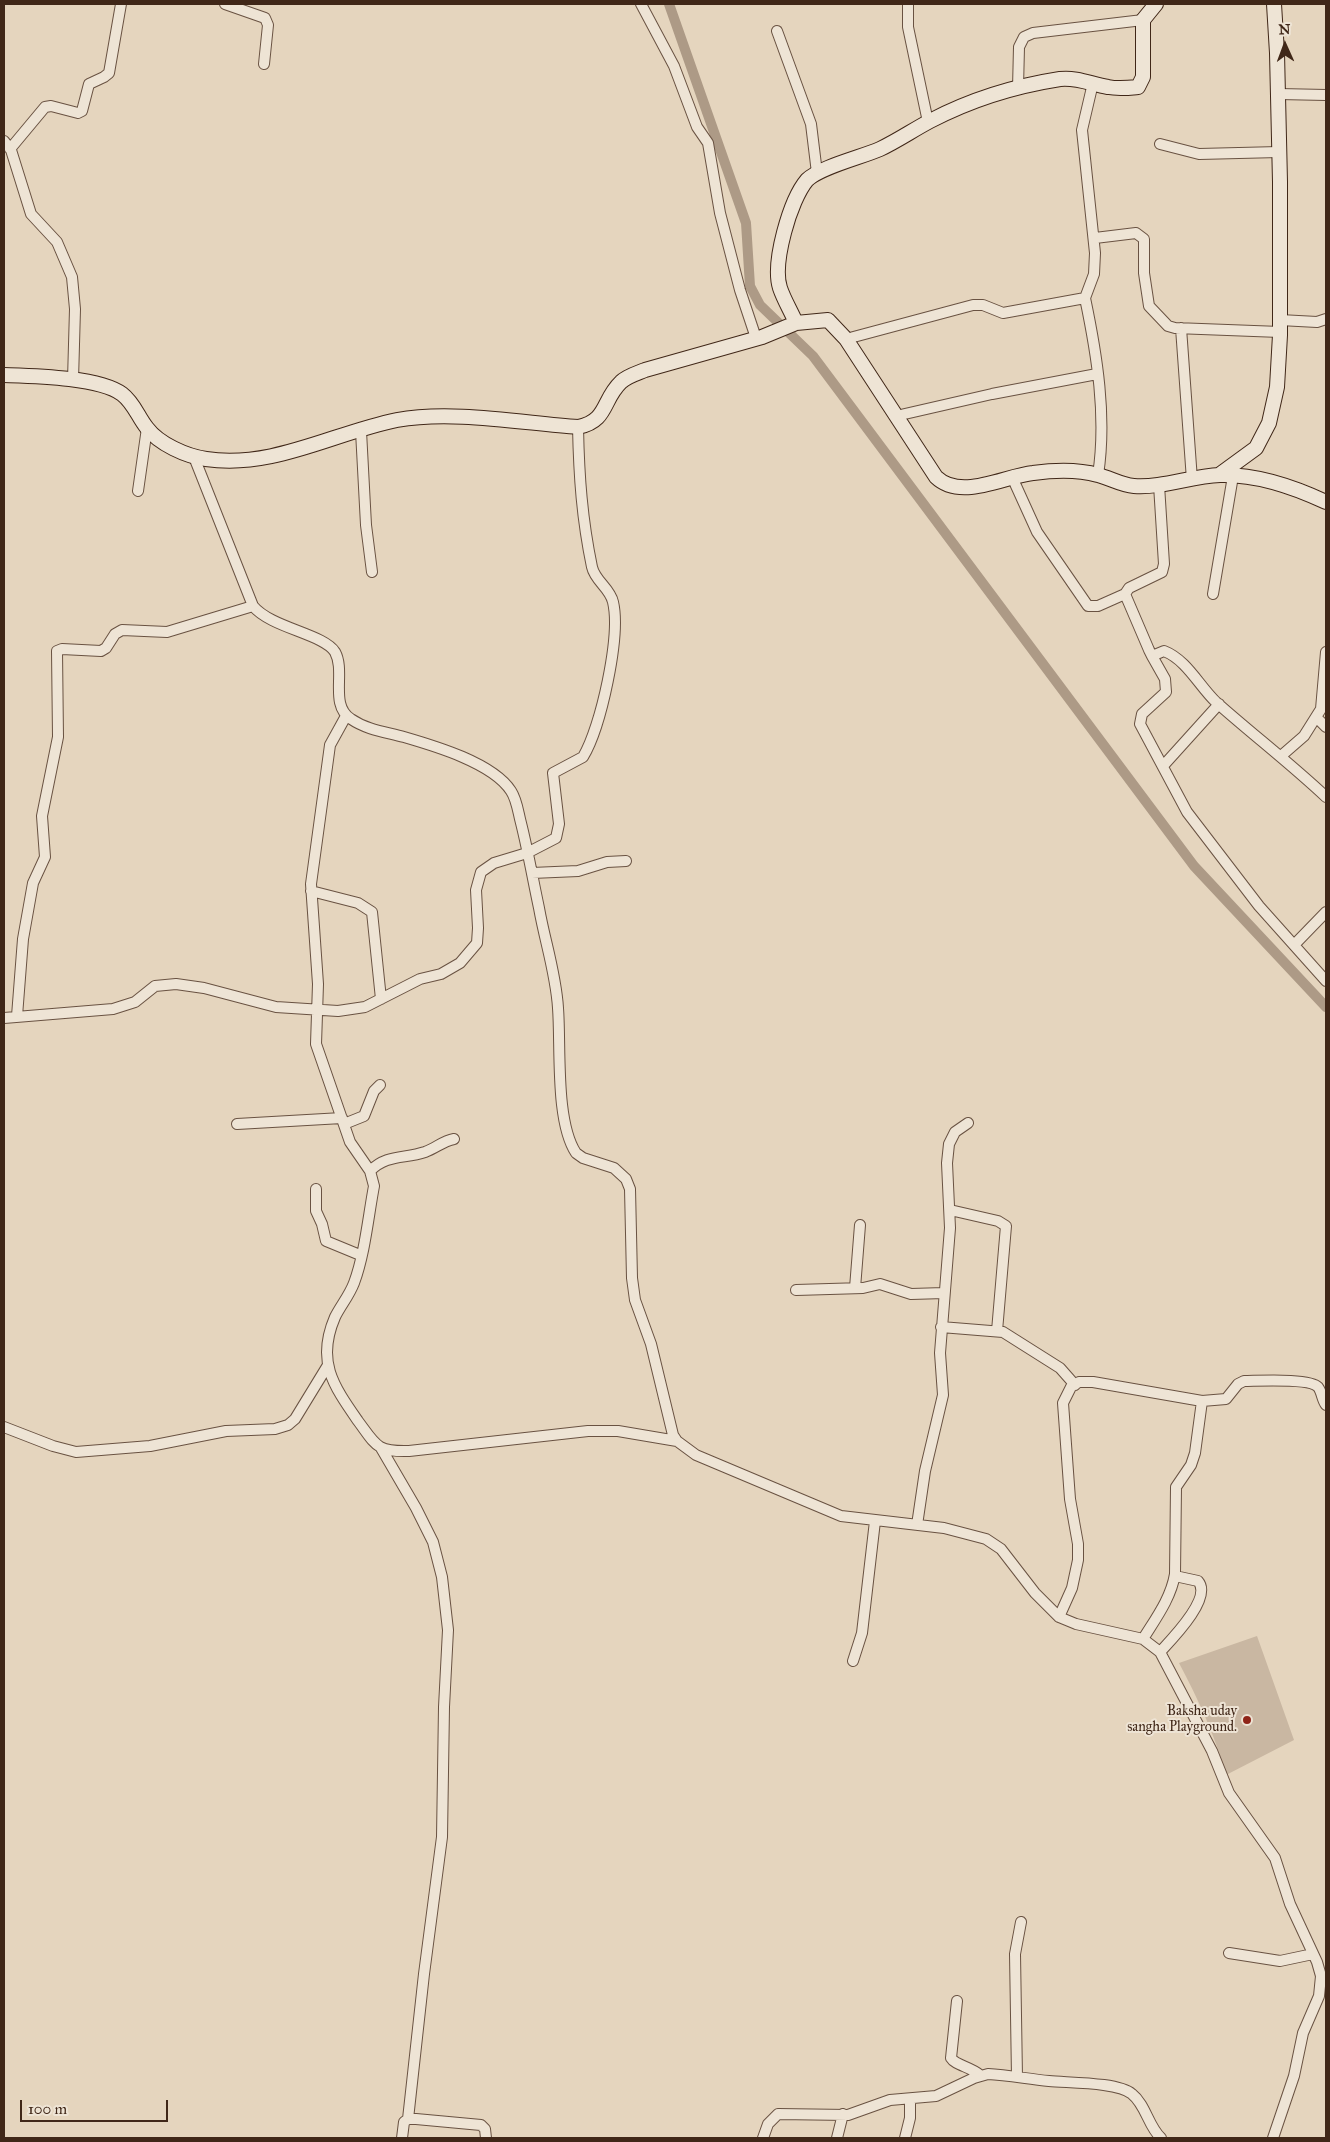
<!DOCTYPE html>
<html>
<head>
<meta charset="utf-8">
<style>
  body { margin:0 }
  #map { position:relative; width:1330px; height:2142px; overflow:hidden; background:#e5d5be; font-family:"IM FELL Great Primer",serif }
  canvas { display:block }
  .frame { position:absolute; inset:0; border:5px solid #402718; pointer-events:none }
  .north { position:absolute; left:1260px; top:20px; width:50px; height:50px; -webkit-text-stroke:4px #eee4d5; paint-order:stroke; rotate:358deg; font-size:14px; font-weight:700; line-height:20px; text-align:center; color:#402718 }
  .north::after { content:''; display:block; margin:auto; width:18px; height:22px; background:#402718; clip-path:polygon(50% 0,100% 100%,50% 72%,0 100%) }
  .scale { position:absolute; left:20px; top:2100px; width:148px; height:22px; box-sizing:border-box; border:2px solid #402718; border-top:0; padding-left:6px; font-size:15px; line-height:18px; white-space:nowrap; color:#402718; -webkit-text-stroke:4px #eee4d5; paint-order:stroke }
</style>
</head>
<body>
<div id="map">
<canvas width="1330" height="2142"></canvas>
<div class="frame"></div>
<div class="north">N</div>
<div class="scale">100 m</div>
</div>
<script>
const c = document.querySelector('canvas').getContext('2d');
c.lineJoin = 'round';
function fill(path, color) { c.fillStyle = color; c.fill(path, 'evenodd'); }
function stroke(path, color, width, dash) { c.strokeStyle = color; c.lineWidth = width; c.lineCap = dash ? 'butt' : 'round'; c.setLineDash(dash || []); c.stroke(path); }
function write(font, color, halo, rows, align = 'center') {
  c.font = font + ' "IM FELL Great Primer",serif'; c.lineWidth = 4; c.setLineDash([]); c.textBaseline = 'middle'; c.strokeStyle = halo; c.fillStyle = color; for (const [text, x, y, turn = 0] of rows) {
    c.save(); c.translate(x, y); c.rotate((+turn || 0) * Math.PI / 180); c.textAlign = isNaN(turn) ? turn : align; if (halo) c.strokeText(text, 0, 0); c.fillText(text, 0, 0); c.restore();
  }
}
const green = new Path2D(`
  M 1257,1636 L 1294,1740 L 1226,1775 C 1215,1735 1198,1699 1179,1663 Z`);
const canal = new Path2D(`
  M 669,4 L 746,223 L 750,286 L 760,305 L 813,356 L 1194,866 L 1326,1007`);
const street = new Path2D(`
  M 225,4 L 265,18 L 268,25 L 264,64
  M 641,4 L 674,66 L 697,127 L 708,143 L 720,213 L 740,290 L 756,338
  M 908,4 L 908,27 L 928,122
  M 777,31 L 811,124 L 817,173
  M 1018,88 L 1019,47 L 1024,37 L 1033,33 L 1143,20
  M 1279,94 L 1326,95
  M 4,141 L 11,150 L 31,214 L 57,242 L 72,277 L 75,309 L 73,380
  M 1160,144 L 1199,154 L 1279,152
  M 10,149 L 45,107 L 51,106 L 78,113 L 82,111 L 89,84 L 104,77 L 109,73 L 121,4
  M 1095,238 L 1136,233 L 1144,239 L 1144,273 L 1149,306 L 1168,326 L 1175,328 L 1280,332
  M 1085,298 C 1097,355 1107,417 1098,475
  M 1280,320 L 1317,322 L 1326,319
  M 1181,328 L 1192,480
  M 846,339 L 973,305 L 983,305 L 1003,313 L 1085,298 L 1094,274 L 1095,253 L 1082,130 L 1093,83
  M 896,416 L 992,394 L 1097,374
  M 361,431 L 366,525 L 372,572
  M 194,457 L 253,606 C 271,628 324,634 335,652 C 346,672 329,705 351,719 C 367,730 386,732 404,737 C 435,746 493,763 511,791 C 517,800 518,812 521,823 C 528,851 533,880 539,908 C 545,942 556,974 558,1008 C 561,1047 555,1121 576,1153 L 583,1158 L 614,1168 L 626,1179 L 630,1189 L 632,1278 L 635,1300 L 651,1344 L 673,1435 L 677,1441 L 696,1455 L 841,1516 L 944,1528 L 986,1539 L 1001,1549 L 1035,1593 L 1059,1617 L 1076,1624 L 1143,1639 L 1160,1652 L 1212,1751 L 1229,1793 L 1275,1858 L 1290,1904 L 1317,1962 L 1321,1976 L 1319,1996 L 1303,2033 L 1294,2076 L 1273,2138
  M 1012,477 L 1037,532 L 1088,606 L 1098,606 L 1125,594
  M 1159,485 L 1164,564 L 1162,572 L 1129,588 L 1125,594 L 1149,650 L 1152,656 L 1164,651 C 1187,660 1199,686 1216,702 C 1252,734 1291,764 1326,797
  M 138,491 L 147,428
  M 1213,594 L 1233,476
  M 1152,656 L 1165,679 L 1166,692 L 1142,714 L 1140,724 L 1187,812 L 1259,906 L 1326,981
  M 346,716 L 330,745 L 311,884 L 318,984 L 316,1044 L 350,1142 L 370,1171 L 374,1186 C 368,1218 365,1253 354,1283 C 349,1296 341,1305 335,1317 C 316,1361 333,1385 358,1421 C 376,1445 376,1452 409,1451 L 588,1431 L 618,1431 L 677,1441
  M 1317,718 L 1326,727
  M 1281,756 L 1304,736 L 1321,709 L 1326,652
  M 1163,766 L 1219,704
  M 532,873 L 578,871 L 607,862 L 626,861
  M 311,891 L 358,903 L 372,912 L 381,999
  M 1294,945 L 1326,912
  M 17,1016 L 23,939 L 33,883 L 45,857 L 42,816 L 58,737 L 57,651 L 62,649 L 101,651 L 106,648 L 115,634 L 122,630 L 167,632 L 253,606
  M 4,1018 L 113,1009 L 135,1002 L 155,986 L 176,984 L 204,988 L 276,1007 L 338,1011 L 365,1007 L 420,979 L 441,974 L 460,963 L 477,943 L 478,928 L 476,890 L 481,872 L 494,863 L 527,853 L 556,838 L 559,824 L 553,773 L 583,757 C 601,727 621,636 613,602 C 610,588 595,581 592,567 C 582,519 579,477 578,427
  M 237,1124 L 342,1118
  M 344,1124 L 364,1116 L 374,1091 L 380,1085
  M 370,1171 C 387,1154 404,1159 425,1152 C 436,1148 443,1141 454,1139
  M 316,1189 L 316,1211 L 322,1224 L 326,1241 L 360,1255
  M 950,1210 L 998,1221 L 1006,1226 L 997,1331
  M 855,1288 L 860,1225
  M 796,1290 L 863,1288 L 880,1284 L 911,1294 L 944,1293
  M 941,1327 L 1003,1332 L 1060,1368 L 1075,1385
  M 4,1427 L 53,1446 L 76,1452 L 150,1446 L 226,1431 L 275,1429 L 288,1425 L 295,1419 L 328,1365
  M 381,1448 L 416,1508 L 433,1542 L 442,1577 L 448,1630 L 444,1707 L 442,1837 L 424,1974 L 408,2119
  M 917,1525 L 925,1471 L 943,1395 L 940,1353 L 950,1228 L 947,1163 L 949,1144 L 955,1132 L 968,1123
  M 1059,1617 L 1072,1588 L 1078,1560 L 1078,1544 L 1070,1499 L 1063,1403 L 1071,1387 L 1079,1382 L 1093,1382 L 1202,1401 L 1226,1399 L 1238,1384 L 1244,1381 C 1258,1381 1310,1378 1318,1387 C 1322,1392 1322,1400 1326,1405
  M 1143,1639 C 1156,1618 1171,1598 1175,1574 L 1176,1487 L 1191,1465 L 1195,1453 L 1202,1401
  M 1160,1652 C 1171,1640 1213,1598 1198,1581 L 1175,1576
  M 853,1661 L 862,1633 L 875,1521
  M 1229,1953 L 1280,1961 L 1313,1954
  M 957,2001 L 951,2058 C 955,2065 971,2067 980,2075
  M 1017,2077 L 1015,1954 L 1021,1922
  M 402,2138 L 404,2122 L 408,2119 L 416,2119 L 481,2125 L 485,2129 L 486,2138
  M 763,2138 L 768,2124 L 778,2114 L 848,2115 L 890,2100 L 936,2096 L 974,2078 L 988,2074 C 1008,2075 1028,2079 1049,2081 C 1068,2083 1118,2082 1132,2094 C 1146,2105 1148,2126 1161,2138
  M 837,2138 L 843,2114
  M 905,2138 L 910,2118 L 910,2099`);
const secondary = new Path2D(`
  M 796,323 C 791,311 784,300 780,288 C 772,263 790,200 807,180 C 820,167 862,157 880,149 C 897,141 913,130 930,121 C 970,100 1015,86 1060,79 C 1077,77 1091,84 1108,87 C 1118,89 1127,88 1138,87 L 1143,77 L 1143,20 L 1156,4
  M 4,375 C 33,376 99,377 122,394 C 134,403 138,417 147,428 C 159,444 186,456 206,459 C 273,469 333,433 397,420 C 452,410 522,423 578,427 C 608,421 602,400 621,382 C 627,376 638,373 645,370 L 762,337 L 796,323 L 828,320 L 846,339 L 936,477 C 961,501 1004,476 1033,473 C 1054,470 1077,469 1098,475 C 1110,478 1121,485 1134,486 C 1163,488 1191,476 1220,475 C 1256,474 1294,487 1326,502
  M 1219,475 L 1256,448 L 1269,423 L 1277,387 L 1280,335 L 1280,182 L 1277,53 L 1274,4`);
const markers = [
  [1247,1720,5,"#8f2418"]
];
const poiNames = [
  ["Baksha uday",1237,1712],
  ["sangha Playground.",1237,1728]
];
fill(green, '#c9b7a2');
stroke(canal, '#ad9a86', 10);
stroke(street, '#695242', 12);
stroke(secondary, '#402718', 16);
stroke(street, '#eee4d5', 10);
stroke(secondary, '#eee4d5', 14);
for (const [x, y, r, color] of markers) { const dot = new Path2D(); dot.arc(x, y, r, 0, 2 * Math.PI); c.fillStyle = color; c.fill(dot); stroke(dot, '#eee4d5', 2); }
write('14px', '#402718', '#eee4d5', poiNames, 'right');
</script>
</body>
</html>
